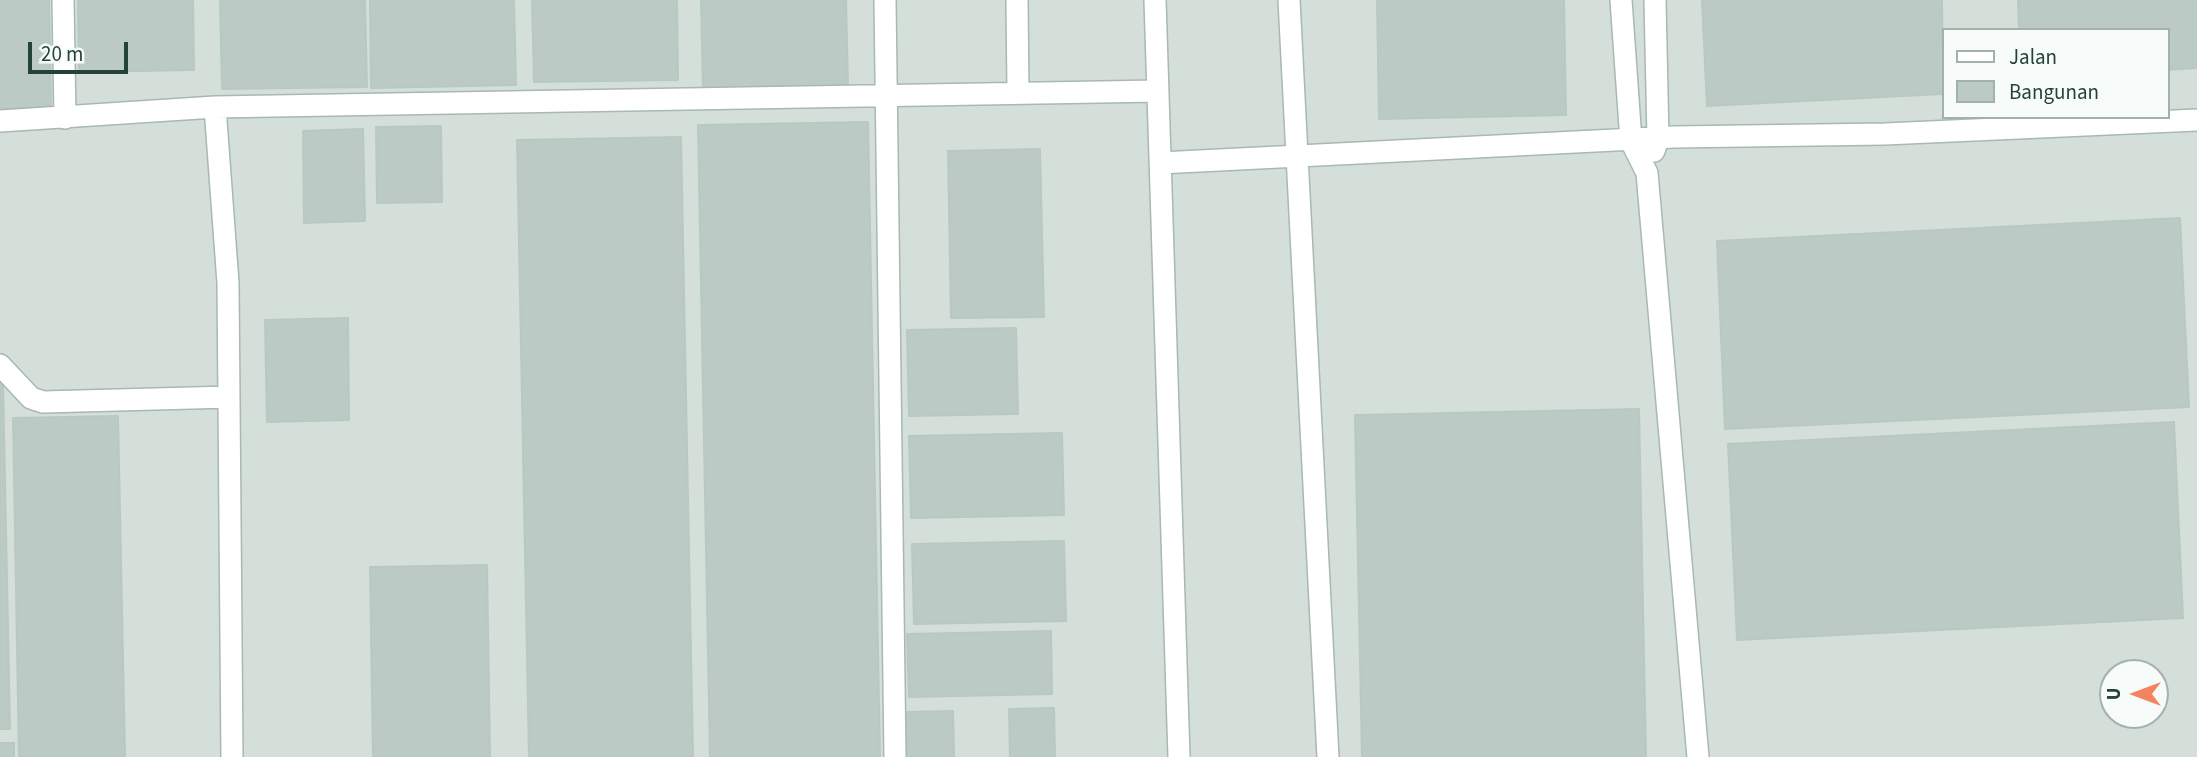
<!DOCTYPE html>
<html>
<head>
<meta charset="utf-8">
<style>
  body { margin:0 }
  #map { position:relative; width:2197px; height:757px; overflow:hidden; background:#e6efeb; font-family:"Source Sans 3",sans-serif }
  canvas { display:block }
  .legend { position:absolute; left:1942px; top:28px; width:228px; height:91px; box-sizing:border-box; background:#f7fbf9; border:2px solid #a3b1ad; margin:0; padding:9px 12px; list-style:none; font-size:21px; color:#24423a }
  .legend li { display:flex; align-items:center; gap:14px; height:35px }
  .legend b { width:35px; border:2px solid #a3b1ad }
  .north { position:absolute; left:2099px; top:659px; width:70px; height:70px; box-sizing:border-box; background:#f7fbf9; border:2px solid #a3b1ad; border-radius:50%; rotate:270deg; font-size:19px; font-weight:700; line-height:28px; text-align:center; color:#24423a }
  .north::after { content:''; display:block; margin:auto; width:24px; height:32px; background:#f4845f; clip-path:polygon(50% 0,100% 100%,50% 72%,0 100%) }
  .scale { position:absolute; left:28px; top:42px; width:100px; height:32px; box-sizing:border-box; border:4px solid #24423a; border-top:0; padding-left:9px; font-size:21px; line-height:24px; white-space:nowrap; color:#24423a; -webkit-text-stroke:5px #f7fbf9; paint-order:stroke }
</style>
</head>
<body>
<div id="map">
<canvas width="2197" height="757"></canvas>
<ul class="legend">
<li><b style="height:9px;background:#fff"></b>Jalan</li>
<li><b style="height:19px;background:#bbcac4"></b>Bangunan</li>
</ul>
<div class="north">U</div>
<div class="scale">20 m</div>
</div>
<script>
const c = document.querySelector('canvas').getContext('2d');
c.lineJoin = 'round';
function fill(path, color) { c.fillStyle = color; c.fill(path, 'evenodd'); }
function stroke(path, color, width, dash) { c.strokeStyle = color; c.lineWidth = width; c.lineCap = dash ? 'butt' : 'round'; c.setLineDash(dash || []); c.stroke(path); }
const built = new Path2D(`
  M 0,0 L 2197,0 L 2197,757 L 0,757 ZM 1943,30 L 2167,30 L 2167,117 L 1943,117 ZM 2113,673 L 2155,673 L 2155,715 L 2113,715 Z`);
const building = new Path2D(`
  M 0,0 L 49,0 L 51,108 L 0,109 Z
  M 78,0 L 193,0 L 194,70 L 79,72 Z
  M 220,0 L 365,0 L 367,87 L 222,89 Z
  M 370,0 L 514,0 L 516,85 L 371,88 Z
  M 532,0 L 677,0 L 678,80 L 534,82 Z
  M 701,0 L 846,0 L 848,86 L 703,89 Z
  M 1377,0 L 1564,0 L 1566,115 L 1379,119 Z
  M 1702,0 L 1942,0 L 1943,94 L 1707,106 Z
  M 2018,0 L 2197,0 L 2197,68 L 2167,70 L 2167,30 L 2019,30 Z
  M 868,122 L 880,757 L 710,757 L 698,125 Z
  M 441,126 L 442,202 L 377,203 L 376,127 Z
  M 363,129 L 365,221 L 304,223 L 303,131 Z
  M 681,137 L 693,757 L 529,757 L 517,140 Z
  M 1040,149 L 1044,317 L 951,318 L 948,151 Z
  M 2180,218 L 2189,407 L 1725,429 L 1717,241 Z
  M 348,318 L 349,420 L 267,422 L 265,320 Z
  M 1016,328 L 1018,414 L 909,416 L 907,330 Z
  M 0,382 L 3,382 L 10,729 L 0,729 Z
  M 1639,409 L 1646,757 L 1362,757 L 1355,415 Z
  M 118,416 L 125,757 L 19,757 L 13,418 Z
  M 2174,422 L 2183,618 L 1737,640 L 1728,444 Z
  M 1062,433 L 1064,515 L 911,518 L 909,436 Z
  M 1064,541 L 1066,621 L 914,624 L 912,544 Z
  M 487,565 L 490,757 L 373,757 L 370,567 Z
  M 1051,631 L 1052,694 L 909,697 L 907,634 Z
  M 1054,708 L 1055,757 L 1010,757 L 1009,709 Z
  M 953,711 L 954,757 L 906,757 L 905,712 Z
  M 0,743 L 14,743 L 14,757 L 0,757 Z`);
const minor = new Path2D(`
  M 63,0 L 65,118
  M 885,0 L 895,757
  M 1017,0 L 1018,93
  M 1155,0 L 1179,757
  M 1289,0 L 1328,757
  M 1621,0 L 1631,141 L 1647,173 L 1698,757
  M 215,107 L 228,283 L 232,757
  M 0,121 L 215,107 L 1158,91
  M 1654,151 L 1658,139 L 1655,0
  M 1160,163 L 1674,137 L 1885,134 L 2197,120
  M 0,365 L 31,398 L 43,402 L 229,397`);
fill(built, '#d4dfda');
fill(building, '#bbcac4');
stroke(building, '#b8c9c2', 2);
stroke(minor, '#a8b8b2', 24);
stroke(minor, '#fff', 21);
</script>
</body>
</html>
